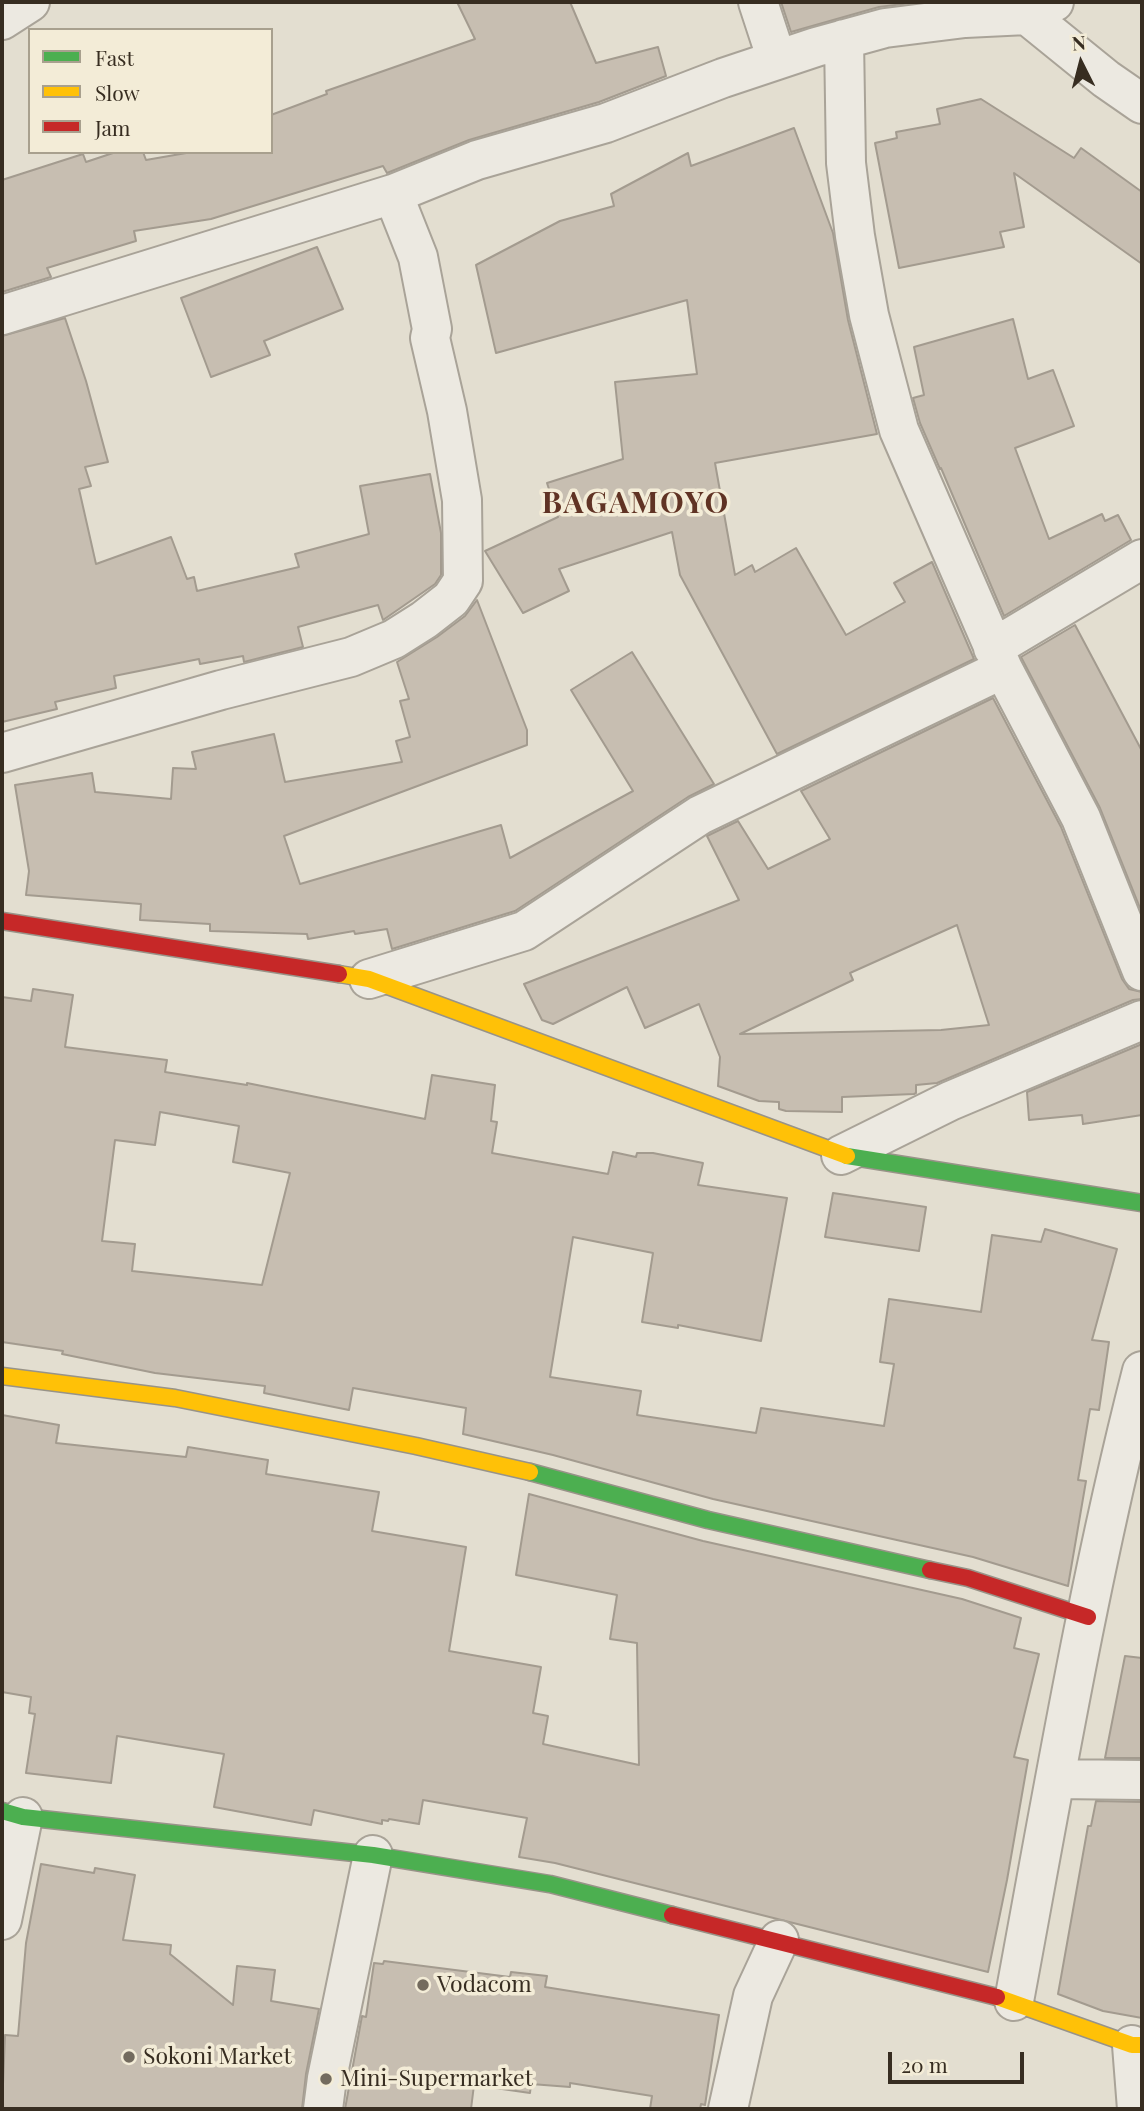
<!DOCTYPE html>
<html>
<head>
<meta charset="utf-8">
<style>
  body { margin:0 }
  #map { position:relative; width:1144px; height:2111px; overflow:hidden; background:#e3ded0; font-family:"Playfair Display",serif }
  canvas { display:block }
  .frame { position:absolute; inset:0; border:4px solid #372d21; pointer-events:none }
  .legend { position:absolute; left:28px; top:28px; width:245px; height:126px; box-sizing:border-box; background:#f3ecd7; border:2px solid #a8a08e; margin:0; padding:9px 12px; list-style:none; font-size:21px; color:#372d21 }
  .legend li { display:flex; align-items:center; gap:14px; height:35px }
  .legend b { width:35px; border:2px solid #a8a08e }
  .north { position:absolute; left:1046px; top:28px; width:70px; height:70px; -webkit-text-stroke:5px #f3ecd7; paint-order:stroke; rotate:354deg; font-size:19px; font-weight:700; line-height:28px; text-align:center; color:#372d21 }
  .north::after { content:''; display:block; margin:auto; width:24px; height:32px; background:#372d21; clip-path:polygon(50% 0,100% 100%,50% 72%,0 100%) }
  .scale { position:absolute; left:888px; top:2052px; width:136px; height:32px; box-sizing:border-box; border:4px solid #372d21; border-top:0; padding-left:9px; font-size:21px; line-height:24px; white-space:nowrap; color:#372d21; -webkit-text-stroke:5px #f3ecd7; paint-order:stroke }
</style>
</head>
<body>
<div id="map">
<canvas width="1144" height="2111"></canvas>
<div class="frame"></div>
<ul class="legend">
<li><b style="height:9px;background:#4caf50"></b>Fast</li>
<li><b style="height:9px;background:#ffc107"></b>Slow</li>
<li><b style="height:9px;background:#c62828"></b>Jam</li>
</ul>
<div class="north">N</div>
<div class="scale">20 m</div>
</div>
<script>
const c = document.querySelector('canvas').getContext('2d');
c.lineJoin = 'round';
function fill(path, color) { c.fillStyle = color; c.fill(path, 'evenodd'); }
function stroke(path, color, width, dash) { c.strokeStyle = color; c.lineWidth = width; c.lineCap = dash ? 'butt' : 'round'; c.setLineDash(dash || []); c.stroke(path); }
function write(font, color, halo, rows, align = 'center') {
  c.font = font + ' "Playfair Display",serif'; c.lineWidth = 7; c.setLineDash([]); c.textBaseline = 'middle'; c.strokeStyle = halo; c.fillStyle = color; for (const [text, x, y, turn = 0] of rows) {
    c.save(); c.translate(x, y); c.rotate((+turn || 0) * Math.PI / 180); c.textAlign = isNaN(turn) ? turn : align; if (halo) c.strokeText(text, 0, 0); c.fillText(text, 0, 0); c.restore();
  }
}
const building = new Path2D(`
  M 457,2 L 570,2 L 596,63 L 658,47 L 666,76 L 599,102 L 469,140 L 387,173 L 383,166 L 211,219 L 134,231 L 136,241 L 47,268 L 51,277 L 2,292 L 2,180 L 83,154 L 86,162 L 116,152 L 143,152 L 146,160 L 192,152 L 271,152 L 271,115 L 327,94 L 326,91 L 475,39 Z
  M 781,2 L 919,2 L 879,7 L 791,32 Z
  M 981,99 L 1074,158 L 1081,148 L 1142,192 L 1142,264 L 1014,173 L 1024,227 L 1000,232 L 1004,247 L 899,268 L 875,143 L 897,138 L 896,132 L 940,124 L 937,109 Z
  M 794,128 L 833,233 L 848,320 L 877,434 L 715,463 L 735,575 L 752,565 L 755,572 L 796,548 L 846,635 L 905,602 L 894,583 L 932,562 L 974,659 L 777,754 L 680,575 L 672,532 L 559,569 L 569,591 L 523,613 L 485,551 L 558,517 L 547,483 L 623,459 L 615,382 L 697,374 L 687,300 L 496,353 L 476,265 L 560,221 L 614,206 L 611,194 L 688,153 L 691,166 Z
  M 317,247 L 343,309 L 264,341 L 270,355 L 211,377 L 181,298 Z
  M 65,318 L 86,381 L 108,462 L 85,467 L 91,486 L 79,489 L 96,564 L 171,537 L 187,579 L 194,577 L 197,591 L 299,567 L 295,554 L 369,534 L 360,486 L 430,474 L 441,533 L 441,575 L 435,584 L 383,620 L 378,605 L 298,627 L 303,647 L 244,662 L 243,656 L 200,664 L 199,659 L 114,676 L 116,688 L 55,702 L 57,709 L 2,722 L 2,336 Z
  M 1013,319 L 1028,379 L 1053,370 L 1074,426 L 1015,448 L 1049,539 L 1102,514 L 1105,521 L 1118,515 L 1131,540 L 1004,616 L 941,468 L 940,469 L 920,423 L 913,398 L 924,395 L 914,347 Z
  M 477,600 L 527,730 L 527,745 L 284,836 L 300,884 L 501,825 L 510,858 L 633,791 L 571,690 L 632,652 L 714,784 L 688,797 L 515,911 L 392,949 L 387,929 L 355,934 L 354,931 L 308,939 L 307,934 L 210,931 L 210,924 L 140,920 L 141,904 L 26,895 L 29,871 L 15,785 L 92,773 L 95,792 L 171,799 L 173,768 L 196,769 L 192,752 L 274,734 L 285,782 L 402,762 L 396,741 L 410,737 L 400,701 L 409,699 L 397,662 L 437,637 L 465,616 Z
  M 1075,625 L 1142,751 L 1142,913 L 1100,808 L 1021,657 Z
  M 993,698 L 1061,827 L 1122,979 L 1129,989 L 1142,992 L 1142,999 L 1133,1000 L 937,1083 L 916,1085 L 916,1093 L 914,1094 L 842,1097 L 842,1112 L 786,1111 L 779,1109 L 779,1102 L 759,1101 L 718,1086 L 720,1057 L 699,1004 L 645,1028 L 627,987 L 553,1024 L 542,1020 L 524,984 L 739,900 L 707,836 L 738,821 L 768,869 L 830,839 L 801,791 ZM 957,925 L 989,1025 L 941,1030 L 740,1034 L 853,980 L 850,973 Z
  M 33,989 L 73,995 L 65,1047 L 167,1060 L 165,1072 L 247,1085 L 247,1083 L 425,1119 L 432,1075 L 495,1085 L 491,1121 L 497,1122 L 492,1153 L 608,1174 L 613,1152 L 636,1157 L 637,1153 L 653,1153 L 703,1163 L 698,1185 L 787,1198 L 761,1341 L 678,1325 L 678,1328 L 642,1322 L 653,1253 L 573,1237 L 550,1377 L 641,1391 L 637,1415 L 756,1433 L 761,1408 L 884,1426 L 894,1364 L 880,1362 L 889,1299 L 981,1312 L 992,1235 L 1041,1242 L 1045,1229 L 1117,1249 L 1092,1340 L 1109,1342 L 1099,1410 L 1090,1409 L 1078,1480 L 1086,1481 L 1068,1586 L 973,1557 L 713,1499 L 553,1455 L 463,1434 L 466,1408 L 353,1388 L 349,1410 L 264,1393 L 265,1386 L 155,1373 L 62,1354 L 63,1351 L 2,1342 L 2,997 L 31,1001 ZM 160,1112 L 239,1126 L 233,1162 L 290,1173 L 262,1285 L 132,1271 L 135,1244 L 102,1241 L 115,1140 L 155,1145 Z
  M 1142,1044 L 1142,1115 L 1083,1124 L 1082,1115 L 1029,1120 L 1027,1092 Z
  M 833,1193 L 926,1207 L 919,1251 L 825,1237 Z
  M 2,1415 L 59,1425 L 56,1443 L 186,1457 L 188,1447 L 268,1460 L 266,1474 L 379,1492 L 372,1531 L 466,1547 L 449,1651 L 541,1667 L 533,1713 L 548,1716 L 543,1744 L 639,1765 L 637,1643 L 610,1639 L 617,1595 L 516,1575 L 529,1494 L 703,1541 L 962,1599 L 1021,1618 L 1014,1648 L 1039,1654 L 1014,1757 L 1028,1760 L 1007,1880 L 988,1972 L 555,1863 L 519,1857 L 527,1818 L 423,1800 L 419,1824 L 389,1819 L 388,1821 L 382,1820 L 382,1824 L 314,1810 L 311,1825 L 214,1807 L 224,1754 L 117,1736 L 111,1783 L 26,1773 L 35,1714 L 29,1713 L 31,1697 L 2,1692 Z
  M 1125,1656 L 1142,1658 L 1142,1758 L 1105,1758 Z
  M 1096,1801 L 1142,1802 L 1142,2018 L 1103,2011 L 1058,1994 L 1088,1826 L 1091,1826 Z
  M 41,1864 L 94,1873 L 95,1868 L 135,1875 L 123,1940 L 171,1945 L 170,1954 L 233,2005 L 237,1966 L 275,1970 L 271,2001 L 319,2009 L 306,2074 L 302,2109 L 2,2109 L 5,2035 L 18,2036 L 26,1943 Z
  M 384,1961 L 510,1977 L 511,1972 L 547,1976 L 545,1987 L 719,2015 L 705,2105 L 701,2104 L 700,2109 L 650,2109 L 652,2096 L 570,2083 L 570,2087 L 531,2084 L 530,2093 L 474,2085 L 471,2109 L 345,2109 L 362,2016 L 366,2017 L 374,1963 L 383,1964 Z`);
const street = new Path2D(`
  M 758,2 L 777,60
  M 1027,15 L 1106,79 L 1142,104
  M 2,20 L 30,2
  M 844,39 L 846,163 L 855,236 L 869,315 L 899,430 L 1003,669 L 1081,818 L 1142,971
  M 2,315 L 393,194 L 477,160 L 606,123 L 723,78 L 816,47 L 885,28 L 965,18 L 1027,15 L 1054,2
  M 993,648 L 1142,559
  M 2,753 L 221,690 L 351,657 L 394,639 L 424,620 L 451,599 L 463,581 L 462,500 L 447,411 L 430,338 L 432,329 L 418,257 L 393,194
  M 369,979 L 524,931 L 700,815 L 1003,669
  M 841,1155 L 950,1101 L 1142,1020
  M 1055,1779 L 1142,1780
  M 2,1920 L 23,1817
  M 1014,2001 C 1053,1791 1089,1578 1142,1371
  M 1132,2045 L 1137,2109
  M 323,2109 L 327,2078 L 373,1855
  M 728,2109 L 753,1996 L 779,1940`);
const fast = new Path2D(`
  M 847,1156 L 1142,1203
  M 530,1472 L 708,1520 L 930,1570
  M 2,1811 L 23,1817 L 373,1855 L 550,1884 L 672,1915`);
const slow = new Path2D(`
  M 339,974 L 369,979 L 847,1156
  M 2,1376 L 175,1398 L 416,1446 L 530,1472
  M 997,1997 L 1132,2045 L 1142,2045`);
const jam = new Path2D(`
  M 2,921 L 339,974
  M 930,1570 L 968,1578 L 1088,1617
  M 672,1915 L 997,1997`);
const markers = [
  [423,1985,7,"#736b5e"],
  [129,2057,7,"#736b5e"],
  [326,2079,7,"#736b5e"]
];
const poiNames = [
  ["Vodacom",437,1985],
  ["Sokoni Market",143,2057],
  ["Mini-Supermarket",340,2079]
];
const districtNames = [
  ["BAGAMOYO",636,504]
];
fill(building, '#c7beb1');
stroke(building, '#a39b8f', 2);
stroke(street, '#a9a398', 42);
stroke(fast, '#989388', 19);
stroke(slow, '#989388', 19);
stroke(jam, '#989388', 19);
stroke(street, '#ece9e1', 38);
stroke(fast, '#4caf50', 16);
stroke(slow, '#ffc107', 16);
stroke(jam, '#c62828', 16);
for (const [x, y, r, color] of markers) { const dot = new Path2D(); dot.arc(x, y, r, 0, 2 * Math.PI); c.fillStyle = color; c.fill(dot); stroke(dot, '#f3ecd7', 2.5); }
write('23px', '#372d21', '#f3ecd7', poiNames, 'left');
c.letterSpacing = '2px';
write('bold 30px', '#603324', '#f3ecd7', districtNames);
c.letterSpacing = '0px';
</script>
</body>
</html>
